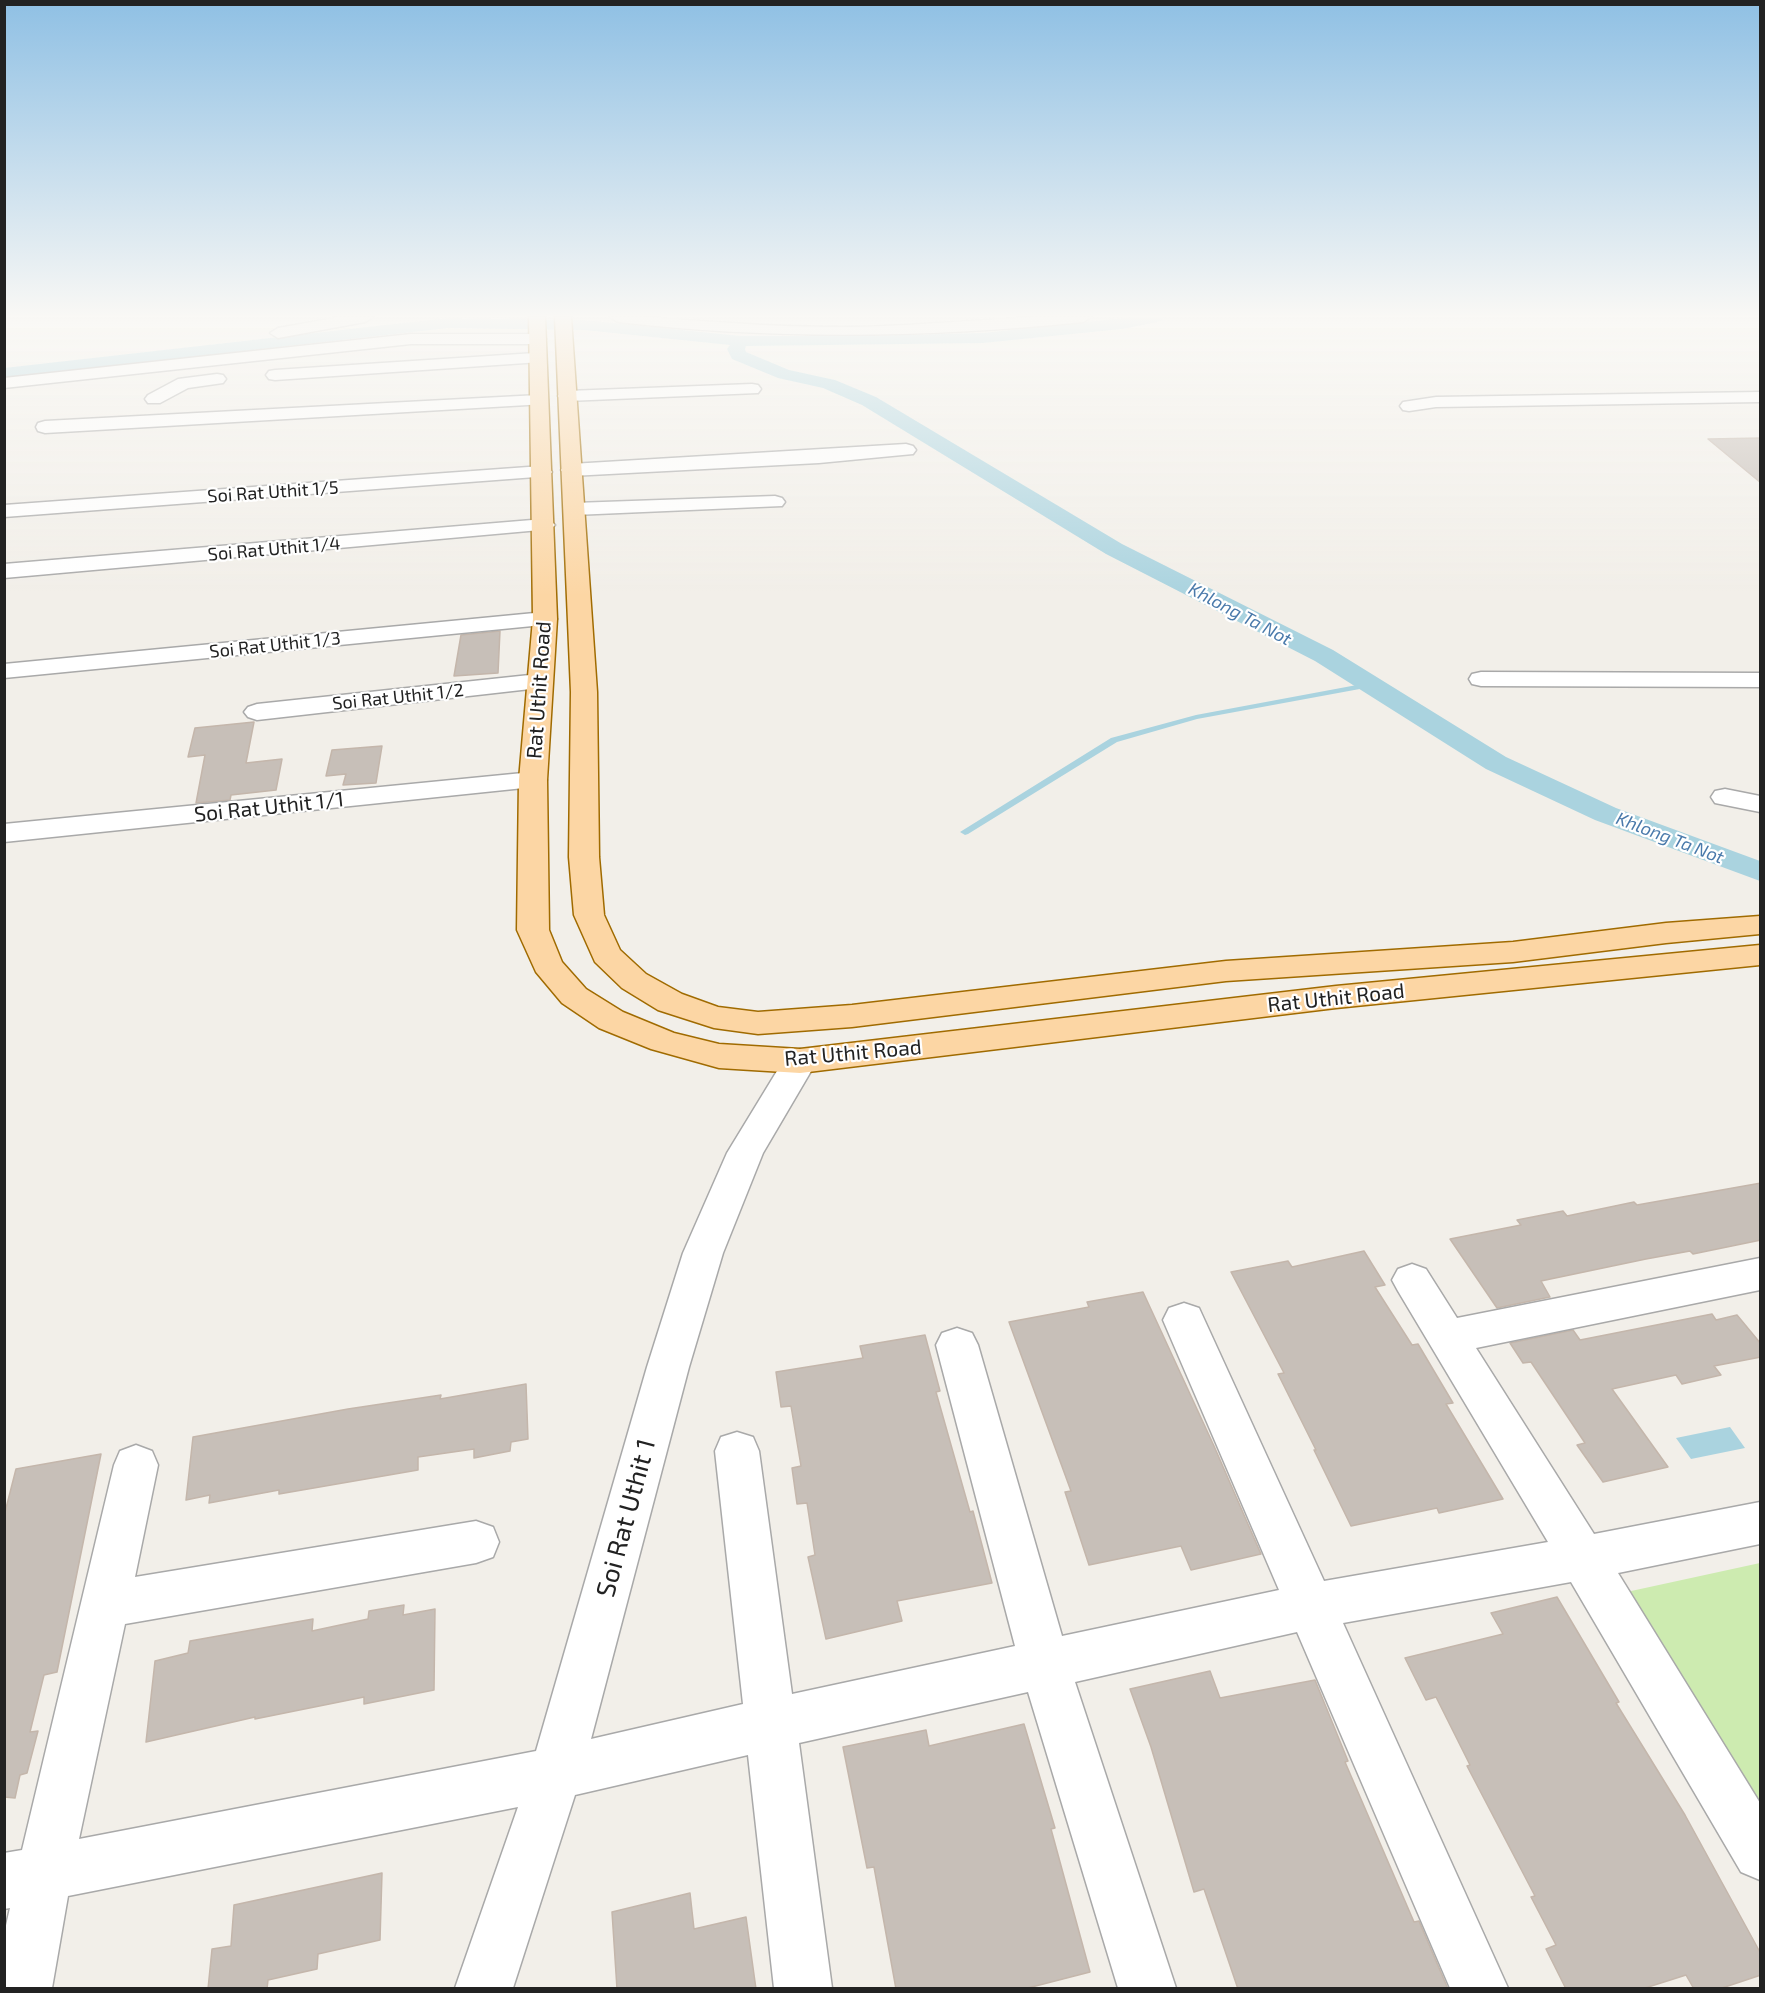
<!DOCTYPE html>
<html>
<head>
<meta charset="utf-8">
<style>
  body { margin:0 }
  #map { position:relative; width:1765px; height:1993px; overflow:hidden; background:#f2efe9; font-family:"Exo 2",sans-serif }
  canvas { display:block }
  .frame { position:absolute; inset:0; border:6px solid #222; pointer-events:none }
</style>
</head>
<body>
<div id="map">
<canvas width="1765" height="1993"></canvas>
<div class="frame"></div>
</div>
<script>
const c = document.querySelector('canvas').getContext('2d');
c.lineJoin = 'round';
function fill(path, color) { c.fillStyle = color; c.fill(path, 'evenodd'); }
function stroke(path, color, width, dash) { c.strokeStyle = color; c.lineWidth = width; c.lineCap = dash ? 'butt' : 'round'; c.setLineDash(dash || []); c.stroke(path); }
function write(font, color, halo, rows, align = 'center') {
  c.font = font + ' "Exo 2",sans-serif'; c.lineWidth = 4.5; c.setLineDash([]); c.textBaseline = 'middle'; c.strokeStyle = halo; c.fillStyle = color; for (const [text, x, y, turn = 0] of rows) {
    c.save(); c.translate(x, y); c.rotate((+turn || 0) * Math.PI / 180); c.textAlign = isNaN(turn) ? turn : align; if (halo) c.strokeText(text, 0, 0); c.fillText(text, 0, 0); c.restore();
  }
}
const grass = new Path2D(`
  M 1760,1563 L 1760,1821 L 1622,1593 Z`);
const water = new Path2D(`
  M 1730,1427 L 1745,1448 L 1691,1459 L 1676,1438 Z`);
const stream = new Path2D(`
  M 1373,682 L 1377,684 L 1376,686 L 1197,719 L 1117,742 L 968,834 L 965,835 L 960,832 L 1111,738 L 1196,715 Z`);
const canal = new Path2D(`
  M 1132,317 L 1164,317 L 1162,321 L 1122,329 L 983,343 L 746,346 L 745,349 L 746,352 L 789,370 L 835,380 L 876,397 L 1122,544 L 1333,650 L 1506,757 L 1616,808 L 1760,861 L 1760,881 L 1595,820 L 1486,769 L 1315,661 L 1106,554 L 862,405 L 823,388 L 778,378 L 732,359 L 727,349 L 730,345 L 584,330 L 448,328 L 4,378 L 4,368 L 448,318 L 584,320 L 741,336 L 860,336 L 983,333 Z`);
const building = new Path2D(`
  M 1761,438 L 1761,483 L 1708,439 Z
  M 500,631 L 498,673 L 454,676 L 461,635 Z
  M 254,722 L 246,763 L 282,759 L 276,790 L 231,795 L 230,800 L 196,803 L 205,755 L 188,757 L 195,728 Z
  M 382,746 L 376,783 L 343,785 L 346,774 L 326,776 L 332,750 Z
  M 1761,1183 L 1761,1240 L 1693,1254 L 1690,1251 L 1646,1259 L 1541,1281 L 1550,1297 L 1497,1308 L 1450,1239 L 1521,1225 L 1517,1220 L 1563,1211 L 1567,1216 L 1634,1202 L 1637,1205 Z
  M 1364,1251 L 1385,1285 L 1375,1287 L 1412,1345 L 1418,1344 L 1453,1403 L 1446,1404 L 1503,1499 L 1439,1513 L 1437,1508 L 1351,1526 L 1314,1450 L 1316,1450 L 1278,1374 L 1284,1373 L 1231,1272 L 1288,1261 L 1292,1267 Z
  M 1143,1292 L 1214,1446 L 1261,1554 L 1191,1570 L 1181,1546 L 1089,1565 L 1065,1492 L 1071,1491 L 1009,1322 L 1089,1307 L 1087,1302 Z
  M 1712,1314 L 1716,1320 L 1737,1315 L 1761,1344 L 1761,1357 L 1714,1366 L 1721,1375 L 1682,1384 L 1676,1375 L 1612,1389 L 1668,1467 L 1603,1482 L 1577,1445 L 1585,1443 L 1531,1362 L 1523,1363 L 1510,1343 L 1573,1330 L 1580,1340 Z
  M 925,1335 L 940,1391 L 936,1392 L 970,1512 L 973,1511 L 992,1583 L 897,1601 L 902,1621 L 826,1639 L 808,1557 L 815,1555 L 807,1503 L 797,1504 L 792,1468 L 801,1466 L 791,1406 L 781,1407 L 776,1372 L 863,1358 L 860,1346 Z
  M 526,1384 L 528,1439 L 511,1442 L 510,1451 L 474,1458 L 474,1449 L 418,1457 L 418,1470 L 279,1494 L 279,1490 L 209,1503 L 210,1495 L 186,1500 L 193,1437 L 348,1409 L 441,1395 L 440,1399 Z
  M 101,1454 L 57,1672 L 44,1675 L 30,1732 L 38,1731 L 27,1773 L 20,1775 L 15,1798 L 4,1797 L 4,1516 L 16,1469 Z
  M 1557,1597 L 1619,1702 L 1616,1703 L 1685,1815 L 1761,1954 L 1761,1975 L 1719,1989 L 1694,1989 L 1686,1975 L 1642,1989 L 1566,1989 L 1546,1949 L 1556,1945 L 1531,1897 L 1535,1896 L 1467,1766 L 1470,1765 L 1436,1697 L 1426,1700 L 1405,1658 L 1503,1634 L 1491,1613 Z
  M 404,1605 L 403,1615 L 435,1609 L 434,1690 L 364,1704 L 364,1697 L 255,1719 L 255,1717 L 146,1742 L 155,1661 L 188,1653 L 190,1641 L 313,1619 L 312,1631 L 368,1619 L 369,1611 Z
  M 1210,1671 L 1220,1698 L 1315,1680 L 1348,1761 L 1345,1762 L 1414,1922 L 1419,1921 L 1448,1989 L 1238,1989 L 1204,1889 L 1194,1892 L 1151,1747 L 1130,1689 Z
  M 1024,1724 L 1055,1828 L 1051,1829 L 1090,1972 L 1024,1989 L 896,1989 L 874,1867 L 867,1868 L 843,1747 L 926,1730 L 929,1746 Z
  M 382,1873 L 380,1940 L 318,1954 L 317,1969 L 268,1980 L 267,1989 L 208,1989 L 212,1949 L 231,1946 L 234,1905 Z
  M 690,1893 L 694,1929 L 746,1917 L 756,1989 L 617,1989 L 612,1912 Z`);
const minor = new Path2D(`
  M 340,317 L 373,317 L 365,322 L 278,338 L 270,333 L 278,328 Z
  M 610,317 C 651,316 691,321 732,323 C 772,326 811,327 850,327 C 931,326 1011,315 1091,317 L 1083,322 C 927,338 774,340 618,322 Z
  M 411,334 L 538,334 L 546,339 L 538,344 L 411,344 L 4,388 L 4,378 Z
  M 535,353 L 543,358 L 541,362 L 275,380 L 269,379 L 266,375 L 269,371 L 275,370 Z
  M 217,374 L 223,375 L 226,379 L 223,383 L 188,388 L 160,403 L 148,403 L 145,399 L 148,395 L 178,379 Z
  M 752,384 L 758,385 L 761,389 L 758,393 L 567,401 L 561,400 L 558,396 L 561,392 L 567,391 Z
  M 1760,392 L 1760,402 L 1436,407 L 1409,411 L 1403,410 L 1400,406 L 1403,402 L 1436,397 Z
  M 539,395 L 545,396 L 548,400 L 545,404 L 45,433 L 38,431 L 36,427 L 38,423 L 45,421 Z
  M 906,444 L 913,446 L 916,450 L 913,454 L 819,463 L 571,476 L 564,474 L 561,470 L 564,466 L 571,464 Z
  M 542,466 L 549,468 L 552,472 L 549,476 L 4,517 L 4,505 Z
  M 775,496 L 782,498 L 785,502 L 782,506 L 574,515 L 567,513 L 564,509 L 567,505 L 574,503 Z
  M 544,519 L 551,521 L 555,525 L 551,529 L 4,578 L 4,564 Z
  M 545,612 L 553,614 L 557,619 L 553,624 L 4,678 L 4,664 Z
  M 1481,672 L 1760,673 L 1760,687 L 1481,686 L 1472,684 L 1469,679 L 1472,674 Z
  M 539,674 L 548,677 L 552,682 L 548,687 L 257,720 L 248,717 L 244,712 L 248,707 L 257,704 Z
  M 533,772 L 543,774 L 547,780 L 543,786 L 4,842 L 4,824 Z
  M 1725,789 L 1760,796 L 1760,812 L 1715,803 L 1711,797 L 1715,791 Z
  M 800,1049 L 812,1053 L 817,1061 L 763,1153 L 723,1253 L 689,1367 L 591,1739 L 743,1704 L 715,1451 L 721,1437 L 737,1432 L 753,1437 L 759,1451 L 792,1694 L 1015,1646 L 936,1345 L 942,1333 L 957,1328 L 972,1333 L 978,1345 L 1062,1636 L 1279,1590 L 1163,1320 L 1169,1308 L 1184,1303 L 1199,1308 L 1324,1581 L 1548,1542 L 1398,1291 L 1392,1280 L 1398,1269 L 1412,1264 L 1426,1269 L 1457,1318 L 1760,1258 L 1760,1290 L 1476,1348 L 1594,1534 L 1760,1502 L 1760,1544 L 1618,1573 L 1760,1803 L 1760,1880 L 1741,1872 L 1571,1582 L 1343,1623 L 1508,1988 L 1450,1988 L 1297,1632 L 1075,1682 L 1176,1988 L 1118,1988 L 1028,1692 L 799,1743 L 832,1988 L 774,1988 L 748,1755 L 575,1795 L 513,1988 L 455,1988 L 518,1807 L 68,1896 L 52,1988 L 4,1988 L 4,1934 L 10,1908 L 4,1909 L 4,1853 L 22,1850 L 114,1465 L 120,1451 L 136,1445 L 152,1451 L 158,1465 L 135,1577 L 476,1521 L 493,1527 L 499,1542 L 493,1557 L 476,1563 L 125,1624 L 79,1839 L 536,1751 L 647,1367 L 683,1253 L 727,1153 L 788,1053 Z`);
const major = new Path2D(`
  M 529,317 L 545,317 L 557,619 L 547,780 L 549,930 L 562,962 L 586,989 L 623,1012 L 674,1033 L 719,1044 L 800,1049 L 1336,986 L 1760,945 L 1760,965 L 1336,1008 L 800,1073 L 719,1068 L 651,1049 L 599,1028 L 562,1003 L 536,972 L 517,930 L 519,780 L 533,619 Z
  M 555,317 L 571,317 L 597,692 L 599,857 L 604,915 L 620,950 L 646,974 L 682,994 L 718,1007 L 758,1012 L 852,1005 L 1226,961 L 1513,942 L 1666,923 L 1760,916 L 1760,934 L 1666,943 L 1513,962 L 1226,981 L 852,1027 L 758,1034 L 714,1028 L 658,1010 L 622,988 L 595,962 L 574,915 L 569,857 L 571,692 Z`);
const farStreetnames = [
  ["Soi Rat Uthit 1/5",273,492,-4],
  ["Soi Rat Uthit 1/4",274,549,-5],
  ["Soi Rat Uthit 1/3",275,645,-6],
  ["Soi Rat Uthit 1/2",398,697,-6]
];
const farWaternames = [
  ["Khlong Ta Not",1240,614,28],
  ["Khlong Ta Not",1670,838,21]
];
const streetNames = [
  ["Rat Uthit Road",539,690,-86],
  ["Soi Rat Uthit 1/1",269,807,-6],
  ["Rat Uthit Road",1336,998,-6],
  ["Rat Uthit Road",853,1053,-5]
];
const nearStreetnames = [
  ["Soi Rat Uthit 1",626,1518,-75]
];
fill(grass, '#cdebb0');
fill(water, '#aad3df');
fill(stream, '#aad3df');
fill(canal, '#aad3df');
fill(building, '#c7bfb8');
stroke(building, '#c4b6ab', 1.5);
stroke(minor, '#a9a9a9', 3);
stroke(major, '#a06b00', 3);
fill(minor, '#fff');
fill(major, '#fcd6a4');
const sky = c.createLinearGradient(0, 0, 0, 596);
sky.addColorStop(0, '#8fc0e4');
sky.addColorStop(0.53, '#f9f8f5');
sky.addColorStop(1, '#f9f8f500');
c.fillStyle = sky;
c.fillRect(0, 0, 1765, 596);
write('18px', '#222', '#fff', farStreetnames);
write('italic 18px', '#4a7aab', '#fff', farWaternames);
write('21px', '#222', '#fff', streetNames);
write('26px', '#222', '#fff', nearStreetnames);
</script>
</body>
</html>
